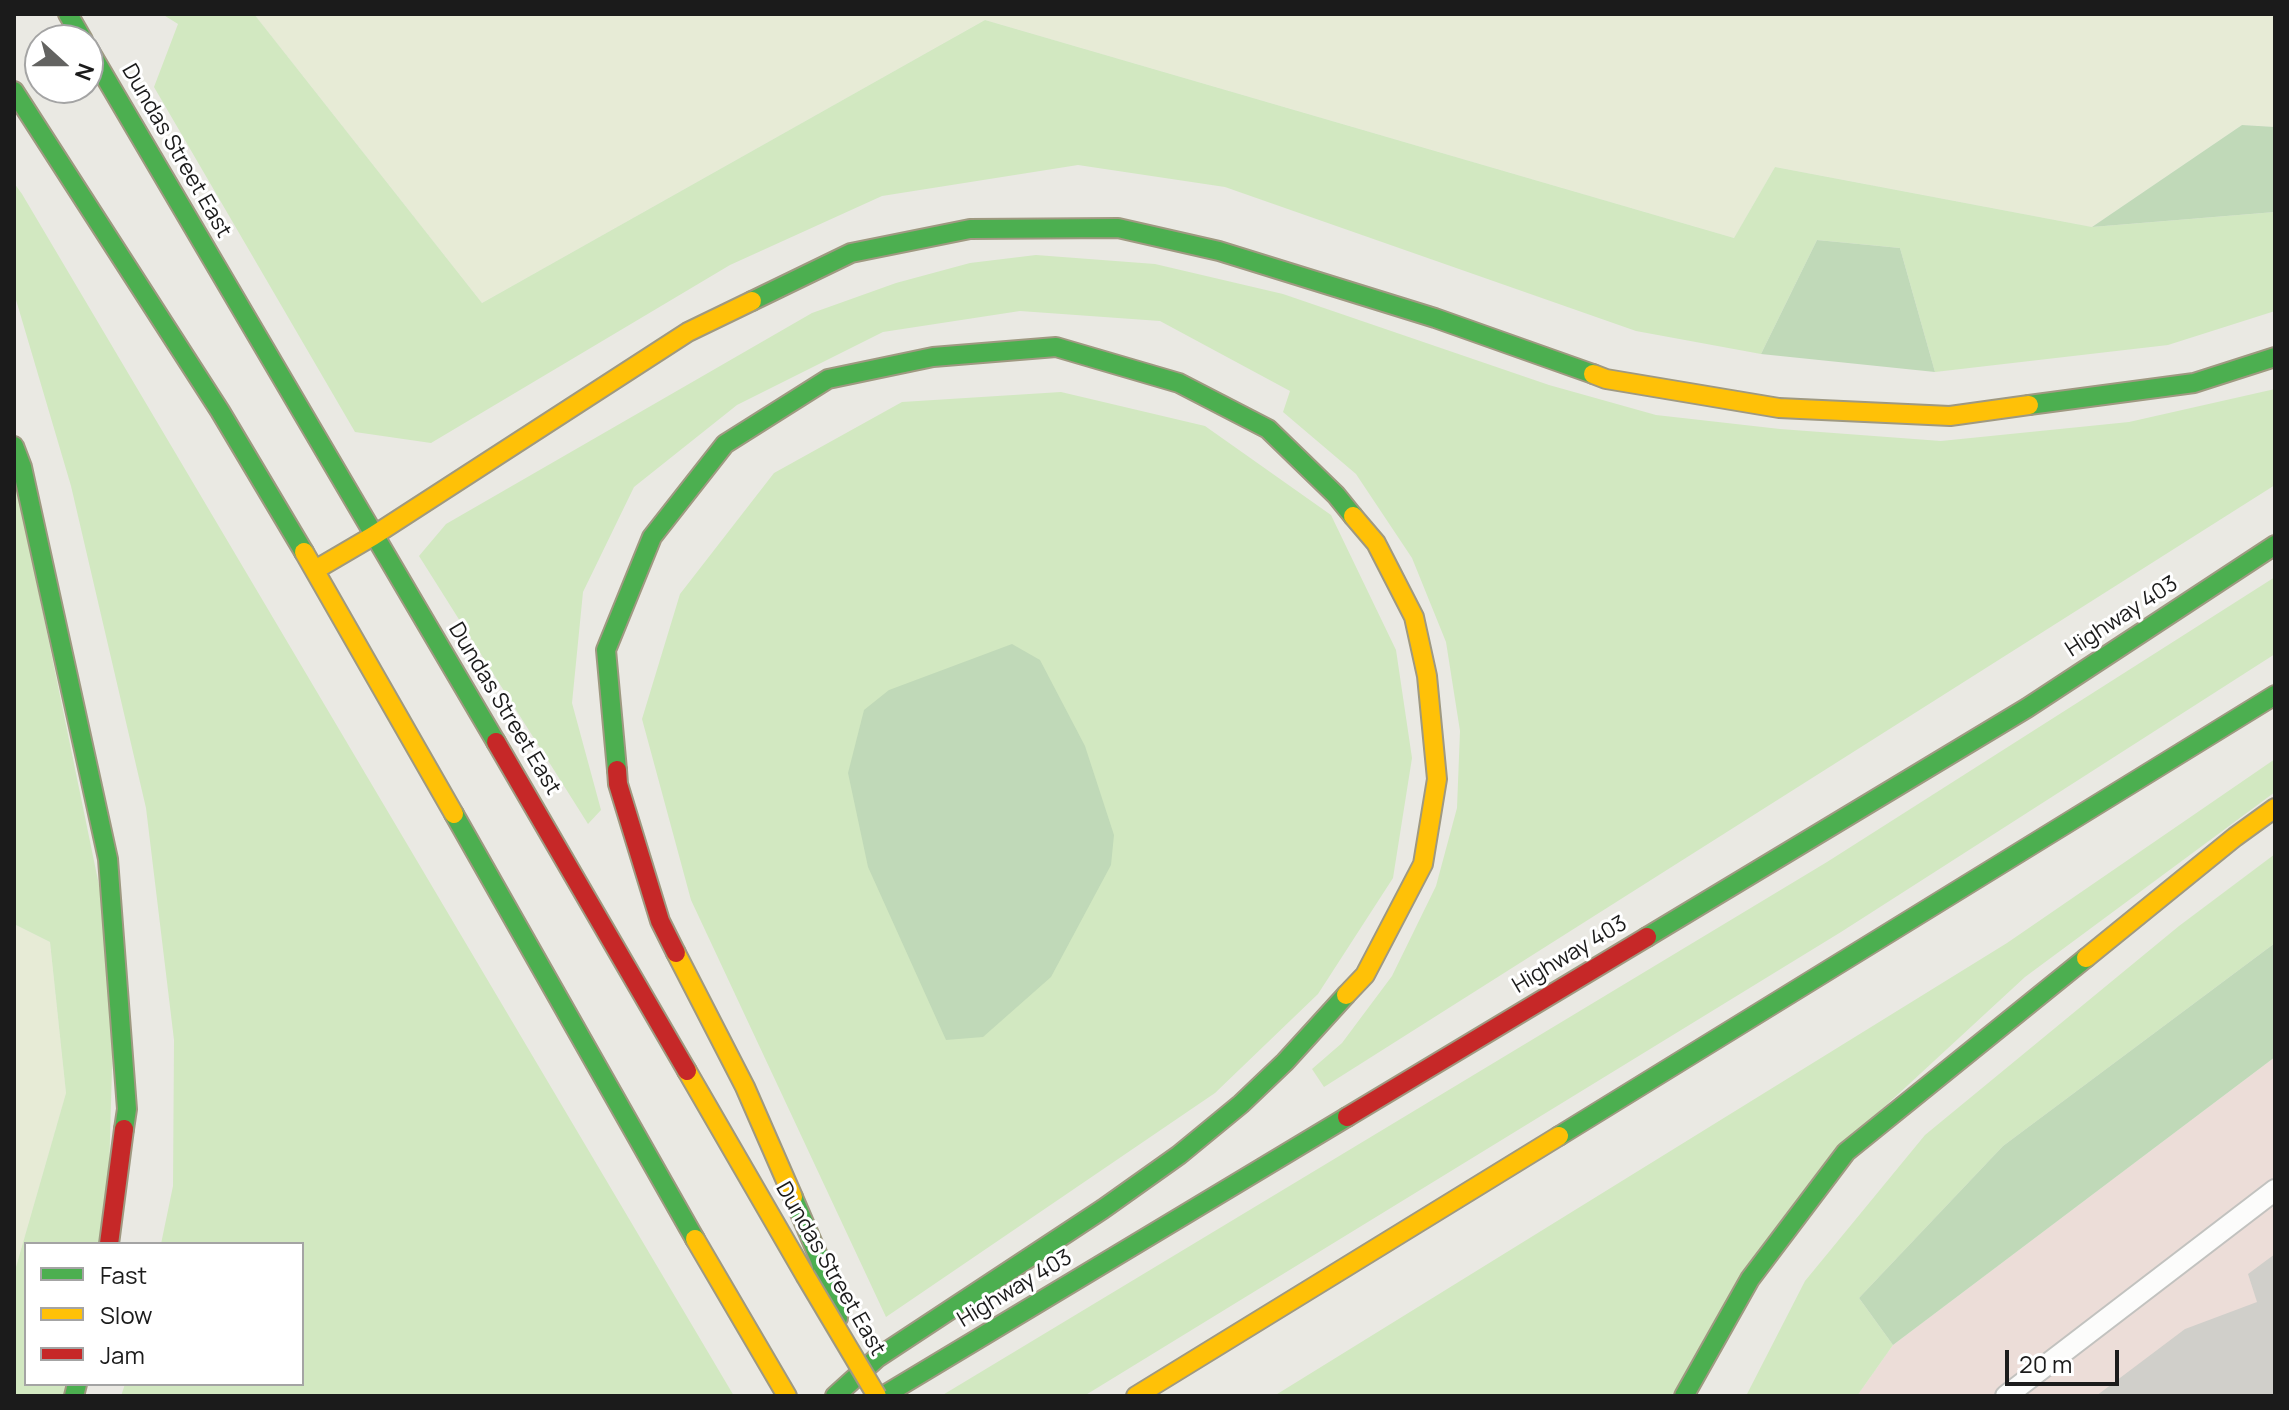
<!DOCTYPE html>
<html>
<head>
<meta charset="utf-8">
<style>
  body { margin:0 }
  #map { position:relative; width:2289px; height:1410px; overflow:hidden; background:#eae9e3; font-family:Manrope,sans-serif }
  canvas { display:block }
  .frame { position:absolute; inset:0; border:16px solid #1b1b1b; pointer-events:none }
  .legend { position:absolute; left:24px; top:1242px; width:280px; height:144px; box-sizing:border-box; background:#fff; border:2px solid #a4a4a4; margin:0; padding:10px 14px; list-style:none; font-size:24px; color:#1b1b1b }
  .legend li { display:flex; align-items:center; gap:16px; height:40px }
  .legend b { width:40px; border:2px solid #a4a4a4 }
  .north { position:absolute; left:24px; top:24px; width:80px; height:80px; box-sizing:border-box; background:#fff; border:2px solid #a4a4a4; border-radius:50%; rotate:111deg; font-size:22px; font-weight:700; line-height:32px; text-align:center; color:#1b1b1b }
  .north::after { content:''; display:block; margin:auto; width:28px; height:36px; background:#636361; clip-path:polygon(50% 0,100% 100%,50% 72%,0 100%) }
  .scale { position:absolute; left:2005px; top:1350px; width:114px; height:36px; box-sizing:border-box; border:4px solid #1b1b1b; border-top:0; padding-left:10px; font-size:24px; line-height:28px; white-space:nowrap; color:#1b1b1b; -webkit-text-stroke:6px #fff; paint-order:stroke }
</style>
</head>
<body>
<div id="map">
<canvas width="2289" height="1410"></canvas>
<div class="frame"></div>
<ul class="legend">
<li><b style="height:10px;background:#4caf50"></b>Fast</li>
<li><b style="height:10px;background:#ffc107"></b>Slow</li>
<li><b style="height:10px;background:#c62828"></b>Jam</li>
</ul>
<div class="north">N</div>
<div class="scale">20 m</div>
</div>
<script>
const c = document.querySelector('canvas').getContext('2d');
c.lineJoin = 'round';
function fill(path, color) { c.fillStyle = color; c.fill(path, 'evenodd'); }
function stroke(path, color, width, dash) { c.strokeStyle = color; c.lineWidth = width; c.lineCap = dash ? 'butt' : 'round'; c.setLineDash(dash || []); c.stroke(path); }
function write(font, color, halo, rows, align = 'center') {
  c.font = font + ' Manrope,sans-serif'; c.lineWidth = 6; c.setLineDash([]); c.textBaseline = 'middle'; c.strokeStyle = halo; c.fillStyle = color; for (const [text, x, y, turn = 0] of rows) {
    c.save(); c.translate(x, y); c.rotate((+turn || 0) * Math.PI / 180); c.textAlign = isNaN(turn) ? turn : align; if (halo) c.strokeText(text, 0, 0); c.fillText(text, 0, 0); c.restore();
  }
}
const commercial = new Path2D(`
  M 2275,1057 L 2275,1396 L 1857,1396 L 1893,1345 Z`);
const farmland = new Path2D(`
  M 254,14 L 2275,14 L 2275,127 L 2242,125 L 2092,227 L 1775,167 L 1734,238 L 985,20 L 482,303 Z
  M 14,924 L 50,942 L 66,1093 L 14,1274 Z`);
const grass = new Path2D(`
  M 162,14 L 254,14 L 482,303 L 985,20 L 1734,238 L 1775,167 L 2092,227 L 2275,212 L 2275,311 L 2168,345 L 1935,372 L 1900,248 L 1817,240 L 1761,354 L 1636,331 L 1225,187 L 1078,165 L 882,196 L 730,265 L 431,443 L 355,432 L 154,87 L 178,24 Z
  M 14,183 L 22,194 L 734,1396 L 121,1396 L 125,1384 L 302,1384 L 302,1244 L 161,1244 L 173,1186 L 174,1040 L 146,808 L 71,486 L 14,293 Z
  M 1036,255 L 1155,264 L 1283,294 L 1549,385 L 1656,415 L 1780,429 L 1941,441 L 2129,422 L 2275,389 L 2275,485 L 1324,1087 L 1312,1069 L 1342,1043 L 1392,976 L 1436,886 L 1457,808 L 1460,731 L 1446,642 L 1412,558 L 1356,474 L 1283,412 L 1290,391 L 1160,321 L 1020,311 L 883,332 L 737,405 L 634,487 L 583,592 L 572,703 L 601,810 L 588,824 L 419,556 L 446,524 L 812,313 L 896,283 L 970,263 Z
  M 1061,392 L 1205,426 L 1331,515 L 1396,650 L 1412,758 L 1393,878 L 1318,994 L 1215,1093 L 886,1317 L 691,900 L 642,719 L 680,594 L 774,473 L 902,402 Z
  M 14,472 L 115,963 L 107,1244 L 26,1244 L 26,1384 L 71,1384 L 67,1396 L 14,1396 L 14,1274 L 66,1093 L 50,942 L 14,924 Z
  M 2275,577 L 2275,654 L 1841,932 L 1084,1396 L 941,1396 L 1827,862 Z
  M 2275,759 L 2275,792 L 2025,977 L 1842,1146 L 1671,1396 L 1274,1396 L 2007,943 Z
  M 2275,854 L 2275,943 L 2003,1146 L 1859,1298 L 1893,1345 L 1857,1396 L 1746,1396 L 1805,1281 L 1925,1135 L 2179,926 Z`);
const forest = new Path2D(`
  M 2242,125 L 2275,127 L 2275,212 L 2092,227 Z
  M 1817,240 L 1900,248 L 1935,372 L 1761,354 Z
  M 1012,644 L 1040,660 L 1085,746 L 1114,835 L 1111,865 L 1051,977 L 983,1037 L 946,1040 L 868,867 L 848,773 L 864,710 L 889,690 Z
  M 2275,943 L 2275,1057 L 1893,1345 L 1859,1298 L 2003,1146 Z`);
const building = new Path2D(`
  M 2275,1254 L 2275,1396 L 2096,1396 L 2185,1329 L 2257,1302 L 2248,1274 Z`);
const lane = new Path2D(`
  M 2006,1396 L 2275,1190`);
const fast = new Path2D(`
  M 68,14 L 83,40
  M 88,48 L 496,742
  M 14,91 L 220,411 L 304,552
  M 752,301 L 851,253 L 970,229 L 1118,228 L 1219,251 L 1435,318 L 1593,374
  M 2029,405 L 2194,383 L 2275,357
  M 14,446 L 22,467 L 108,859 L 127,1109 L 124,1129
  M 617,770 L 606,650 L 652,537 L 725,444 L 828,379 L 933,357 L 1056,347 L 1179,383 L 1268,429 L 1336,495 L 1353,516
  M 454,814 L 695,1239
  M 1647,937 L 2027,708 L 2275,545
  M 1559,1136 L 2275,695
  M 793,1197 L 820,1260 L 838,1318
  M 74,1396 L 77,1384
  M 835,1396 L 877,1358 L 1103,1209 L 1179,1155 L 1241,1104 L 1285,1062 L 1346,995
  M 883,1396 L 1347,1117
  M 1684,1396 L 1750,1279 L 1846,1152 L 2086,958`);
const slow = new Path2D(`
  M 1593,374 L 1606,379 L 1779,408 L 1950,416 L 2029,405
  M 304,552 L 454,814
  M 315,570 L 373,536 L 688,332 L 752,301
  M 676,953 L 745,1087 L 793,1197
  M 2086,958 L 2235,837 L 2275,808
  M 1346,995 L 1365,975 L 1423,864 L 1437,779 L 1427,676 L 1414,617 L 1376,543 L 1353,516
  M 687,1071 L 805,1275
  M 695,1239 L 787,1396
  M 1136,1396 L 1559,1136`);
const jam = new Path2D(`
  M 496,742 L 687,1071
  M 617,770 L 618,784 L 660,921 L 676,953
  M 1347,1117 L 1647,937
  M 109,1244 L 124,1129`);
const slowBridge = new Path2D(`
  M 805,1275 L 877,1396`);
const streetNames = [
  ["Dundas Street East",176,151,60],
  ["Highway 403",2122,617,-33],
  ["Dundas Street East",504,709,59],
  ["Highway 403",1570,955,-31],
  ["Dundas Street East",830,1269,60],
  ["Highway 403",1015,1289,-31]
];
fill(commercial, '#ecddd8');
fill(farmland, '#e7ebd6');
fill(grass, '#d2e8c1');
fill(forest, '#c0d9b8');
fill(building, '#d0cfca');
stroke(lane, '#c2c2bf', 24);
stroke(fast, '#9f9981', 22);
stroke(slow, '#9f9981', 22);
stroke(jam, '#9f9981', 22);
stroke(lane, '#fcfcfb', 20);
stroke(fast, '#4caf50', 18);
stroke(slow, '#ffc107', 18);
stroke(jam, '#c62828', 18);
stroke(slowBridge, '#9f9981', 22, []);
stroke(slowBridge, '#ffc107', 18);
write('22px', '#1b1b1b', '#fff', streetNames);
</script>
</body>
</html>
